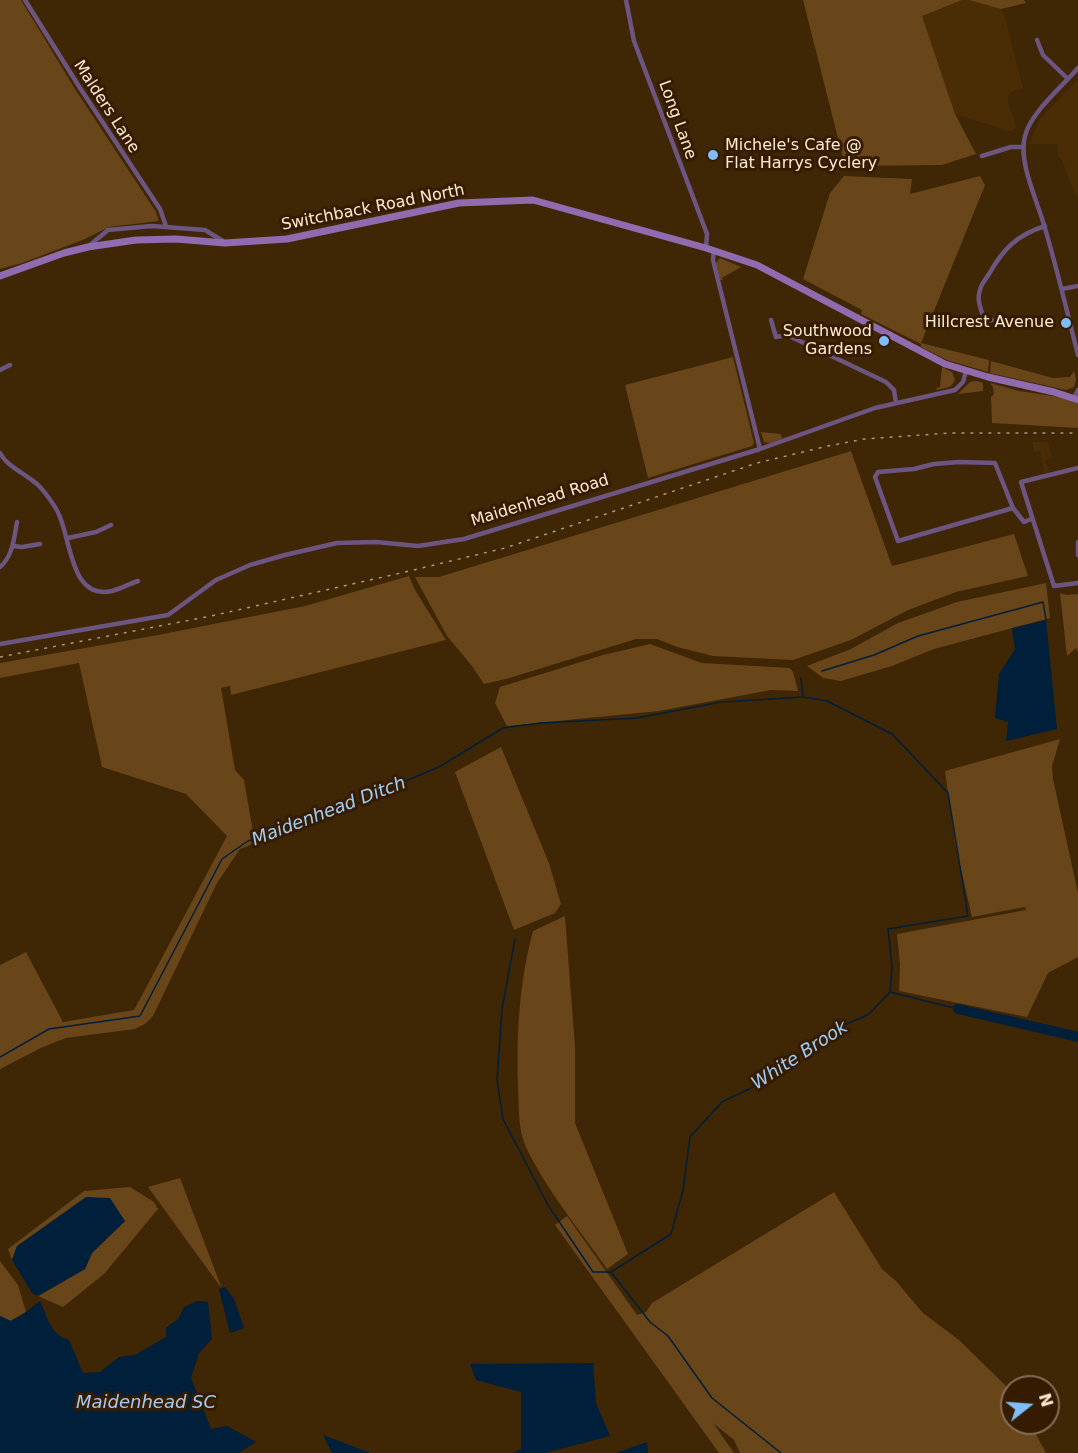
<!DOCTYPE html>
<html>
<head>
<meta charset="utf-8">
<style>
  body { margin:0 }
  #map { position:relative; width:1078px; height:1453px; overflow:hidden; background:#3f2605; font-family:"DejaVu Sans",sans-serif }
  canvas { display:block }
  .north { position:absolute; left:1000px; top:1375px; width:60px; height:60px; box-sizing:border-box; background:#351c00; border:2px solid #856e55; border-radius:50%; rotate:73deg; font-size:16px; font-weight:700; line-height:24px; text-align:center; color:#fee9d4 }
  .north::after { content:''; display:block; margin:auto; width:21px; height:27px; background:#7fbdf9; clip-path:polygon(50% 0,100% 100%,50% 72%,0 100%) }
</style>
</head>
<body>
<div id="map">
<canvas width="1078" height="1453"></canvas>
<div class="north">N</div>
</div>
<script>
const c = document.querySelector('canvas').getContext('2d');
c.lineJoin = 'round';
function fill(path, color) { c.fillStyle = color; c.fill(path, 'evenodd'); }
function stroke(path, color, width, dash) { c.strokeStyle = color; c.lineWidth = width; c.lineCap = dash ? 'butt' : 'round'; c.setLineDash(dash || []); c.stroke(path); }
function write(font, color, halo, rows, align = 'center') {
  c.font = font + ' "DejaVu Sans",sans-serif'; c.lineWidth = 6; c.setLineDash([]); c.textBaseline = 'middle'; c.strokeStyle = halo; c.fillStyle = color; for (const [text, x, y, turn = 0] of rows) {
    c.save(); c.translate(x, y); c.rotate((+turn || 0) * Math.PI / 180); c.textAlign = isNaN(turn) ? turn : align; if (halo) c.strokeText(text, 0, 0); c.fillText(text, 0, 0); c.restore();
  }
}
const built = new Path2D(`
  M 962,0 L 969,0 L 1001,9 L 1006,21 L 1023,88 L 1010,92 L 1008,98 L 1008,103 L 1017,127 L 1012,130 L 1012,132 L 955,114 L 921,15 Z
  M 1078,79 L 1078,194 L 1075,195 L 1062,160 L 1058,155 L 1057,144 L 1029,144 L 1039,120 Z
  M 1032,442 L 1048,442 L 1052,458 L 1044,461 L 1050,471 L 1044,472 L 1040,451 L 1034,452 Z`);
const green = new Path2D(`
  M 0,0 L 21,0 L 75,89 L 156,212 L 159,221 L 109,227 L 85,239 L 22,263 L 0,269 Z
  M 803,0 L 962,0 L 922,16 L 955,114 L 976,154 L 942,165 L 845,166 Z
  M 969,0 L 1024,0 L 1026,3 L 1001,9 Z
  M 844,176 L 912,179 L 910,194 L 980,176 L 985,185 L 921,343 L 989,360 L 988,372 L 947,360 L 921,347 L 921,344 L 861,314 L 862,310 L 803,279 L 830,193 Z
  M 720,258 L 741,267 L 722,278 L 723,280 L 720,280 L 716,263 Z
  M 733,357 L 754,443 L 752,446 L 648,478 L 625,385 Z
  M 991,361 L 1053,378 L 1070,377 L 1074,371 L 1076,379 L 1074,387 L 1066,390 L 990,373 Z
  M 942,367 L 952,372 L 955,380 C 952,388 945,388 937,390 L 936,388 L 940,387 Z
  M 977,381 L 983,383 L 983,391 L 958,394 L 970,382 Z
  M 990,383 L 1019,391 L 1060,397 L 1078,404 L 1078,428 L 992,423 L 991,397 L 994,394 L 993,387 Z
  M 761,432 L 781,434 L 782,439 L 770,443 L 764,442 Z
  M 851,451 L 892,566 L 1014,534 L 1028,576 L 956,592 L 908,610 L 851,640 L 793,660 L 713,656 L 677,647 L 657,639 L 636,639 L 506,679 L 484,684 L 472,666 L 447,636 L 415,577 L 439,577 Z
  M 409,576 L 415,590 L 446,640 L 231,695 L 230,686 L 221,688 L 235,770 L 244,780 L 255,843 L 240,849 L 217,883 L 153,1016 L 145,1024 L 135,1029 L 66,1038 L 43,1047 L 0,1069 L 0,965 L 26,952 L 63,1022 L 134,1010 L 227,836 L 186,794 L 102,767 L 79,663 L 0,678 L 0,663 L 158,635 L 305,606 Z
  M 1046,583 L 1050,618 L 934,649 L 892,666 L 841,681 L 823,678 L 807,666 L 851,649 L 898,623 L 957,602 Z
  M 1060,593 L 1066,595 L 1078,594 L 1078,652 L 1076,648 L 1067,656 Z
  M 650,644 L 702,663 L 790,668 L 793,672 L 798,691 L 771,690 L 659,711 L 507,726 L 495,703 L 500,687 L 603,655 Z
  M 1060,739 L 1052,766 L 1053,779 L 1078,893 L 1078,957 L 1048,973 L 1027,1017 L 899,991 L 900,965 L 897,934 L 1026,910 L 1025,907 L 972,917 L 955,843 L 945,771 Z
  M 501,747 L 549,863 L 561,904 L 555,913 L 514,930 L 455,772 Z
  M 565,916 L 575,1046 L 575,1123 L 628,1254 L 607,1269 C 579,1229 547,1191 526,1147 C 518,1130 519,1108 518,1089 C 516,1036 519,982 533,931 Z
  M 180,1178 L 222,1289 L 148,1187 Z
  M 130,1187 L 154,1202 L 158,1209 L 104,1274 L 63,1307 L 38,1296 L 85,1269 L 92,1253 L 125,1221 L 17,1246 L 12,1260 L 8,1249 L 84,1191 Z
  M 834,1192 L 882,1269 L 896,1281 L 923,1313 L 959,1340 L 1005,1385 L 1012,1395 L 1012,1423 L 1030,1423 L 1046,1453 L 740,1453 L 734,1440 L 713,1423 L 734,1453 L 719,1453 L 555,1225 L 567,1216 L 637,1315 L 646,1312 L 652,1303 Z
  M 0,1261 L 18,1285 L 26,1312 L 10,1321 L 0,1316 Z`);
const water = new Path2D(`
  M 1046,620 L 1057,729 L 1006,741 L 1008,722 L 995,718 L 999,674 L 1015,649 L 1012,628 Z
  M 86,1197 L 110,1198 L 125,1221 L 92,1253 L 85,1269 L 38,1296 L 32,1293 L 12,1260 L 17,1246 Z
  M 225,1287 L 234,1299 L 244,1328 L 230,1333 L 219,1289 Z
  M 40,1301 C 47,1316 51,1336 69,1340 L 83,1373 L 100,1372 L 119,1357 L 135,1355 L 166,1337 L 166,1328 L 178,1319 L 184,1307 L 197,1301 L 208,1302 L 212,1339 L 199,1353 L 191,1378 L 211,1429 L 227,1426 L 256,1442 L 239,1453 L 0,1453 L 0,1316 L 11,1321 L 26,1312 Z
  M 593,1363 L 596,1403 L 610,1436 L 545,1453 L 513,1453 L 521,1449 L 521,1392 L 476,1380 L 470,1364 Z
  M 323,1435 L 370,1453 L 332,1453 Z
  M 647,1442 L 648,1453 L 616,1453 Z`);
const stream = new Path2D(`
  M 822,671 L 874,655 L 918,636 L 1043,602 L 1046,620
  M 801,678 L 803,696
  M 515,939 L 502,1009 L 497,1080 L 503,1119 L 548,1205 L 593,1272 L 611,1272
  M 890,992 L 958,1009
  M 0,1057 L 49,1029 L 140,1016 L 222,859 L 248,841 L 377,797 L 403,782 L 439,767 L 503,728 L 541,723 L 637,718 L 721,702 L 803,697 L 827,701 L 892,734 L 948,793 L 968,916 L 888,929 L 892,967 L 890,992 L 869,1014 L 838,1028 L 751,1088 L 722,1102 L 690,1137 L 683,1190 L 671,1234 L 611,1272 L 650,1322 L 668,1336 L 712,1398 L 781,1453`);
const river = new Path2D(`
  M 958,1009 L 1078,1037`);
const street = new Path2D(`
  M 25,0 L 80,88 L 160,209 L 166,226
  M 626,0 L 634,41 L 707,234 L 706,248
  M 1037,40 L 1043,55 L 1068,79
  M 1078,68 C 1062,87 1031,112 1025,136 C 1018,162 1037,200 1044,225 C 1057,268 1067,312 1078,355
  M 982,156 L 1011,147 L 1023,147
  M 90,245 L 108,230 L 152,226 L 205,230 L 223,241
  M 714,250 L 713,260 L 760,449
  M 1062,289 L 1078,286
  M 771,320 L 776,337 L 787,335 L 886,382 L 894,390 L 896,403
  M 985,322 C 982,312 976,300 980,290 C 981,284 986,279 989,274 C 1003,249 1017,235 1045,226
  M 977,324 L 992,320
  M 0,370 L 10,365
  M 1074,398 L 1078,390
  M 0,453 C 8,468 27,474 39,486 C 44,491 49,498 53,504 C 73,530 66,601 112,591 C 120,589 129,584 138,581
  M 1078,468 L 1021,482 L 1054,586 L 1078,583
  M 1013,508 L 898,541 L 875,477 L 878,472 L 914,469 L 934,464 L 959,462 L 995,463 L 1013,508 L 1024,522 L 1031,519
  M 68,538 L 96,532 L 111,525
  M 1078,542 L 1078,555
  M 13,546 L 22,547 L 40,544
  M 0,567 C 13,556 14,538 17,522
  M 0,644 L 168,615 L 216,580 L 250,565 L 285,555 L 337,543 L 376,542 L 418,546 L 464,539 L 760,449 L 875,408 L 955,390 L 963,382 L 966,371`);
const secondary = new Path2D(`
  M 0,276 L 64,253 L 88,247 L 136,240 L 176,239 L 225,243 L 287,239 L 459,203 L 533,200 L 706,248 L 757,265 L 945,364 L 988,377 L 1054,392 L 1078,400`);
const rail = new Path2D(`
  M 0,657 L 211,616 L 401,573 L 505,548 L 757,463 L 828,446 L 864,439 L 950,433 L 1078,433`);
const markers = [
  [713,155,6,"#7fbdf9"],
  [1066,323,6,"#7fbdf9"],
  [884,341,6,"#7fbdf9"]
];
const streetNames = [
  ["Malders Lane",106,107,57],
  ["Long Lane",677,120,70],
  ["Switchback Road North",373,208,-11],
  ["Maidenhead Road",540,501,-17]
];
const poiNames = [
  ["Michele's Cafe @",725,146,"left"],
  ["Flat Harrys Cyclery",725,164,"left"],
  ["Hillcrest Avenue",1054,323],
  ["Southwood",872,332],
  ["Gardens",872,350]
];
const waterNames = [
  ["Maidenhead Ditch",329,812,-21],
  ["White Brook",800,1056,-33],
  ["Maidenhead SC",146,1403]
];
fill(built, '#4a2d05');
fill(green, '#69451a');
fill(water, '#001f3a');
stroke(stream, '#001f3a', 1.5);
stroke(river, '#001f3a', 10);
stroke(street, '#6c5580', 4.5);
stroke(secondary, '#906baf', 7);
stroke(rail, '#ae977d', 1.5, [3, 6]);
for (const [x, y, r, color] of markers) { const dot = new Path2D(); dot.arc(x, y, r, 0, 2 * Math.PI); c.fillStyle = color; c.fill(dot); stroke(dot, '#351c00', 2); }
write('16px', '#fee9d4', '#351c00', streetNames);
write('16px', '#fee9d4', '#351c00', poiNames, 'right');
write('italic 18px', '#a1ccf6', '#351c00', waterNames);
</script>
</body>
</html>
